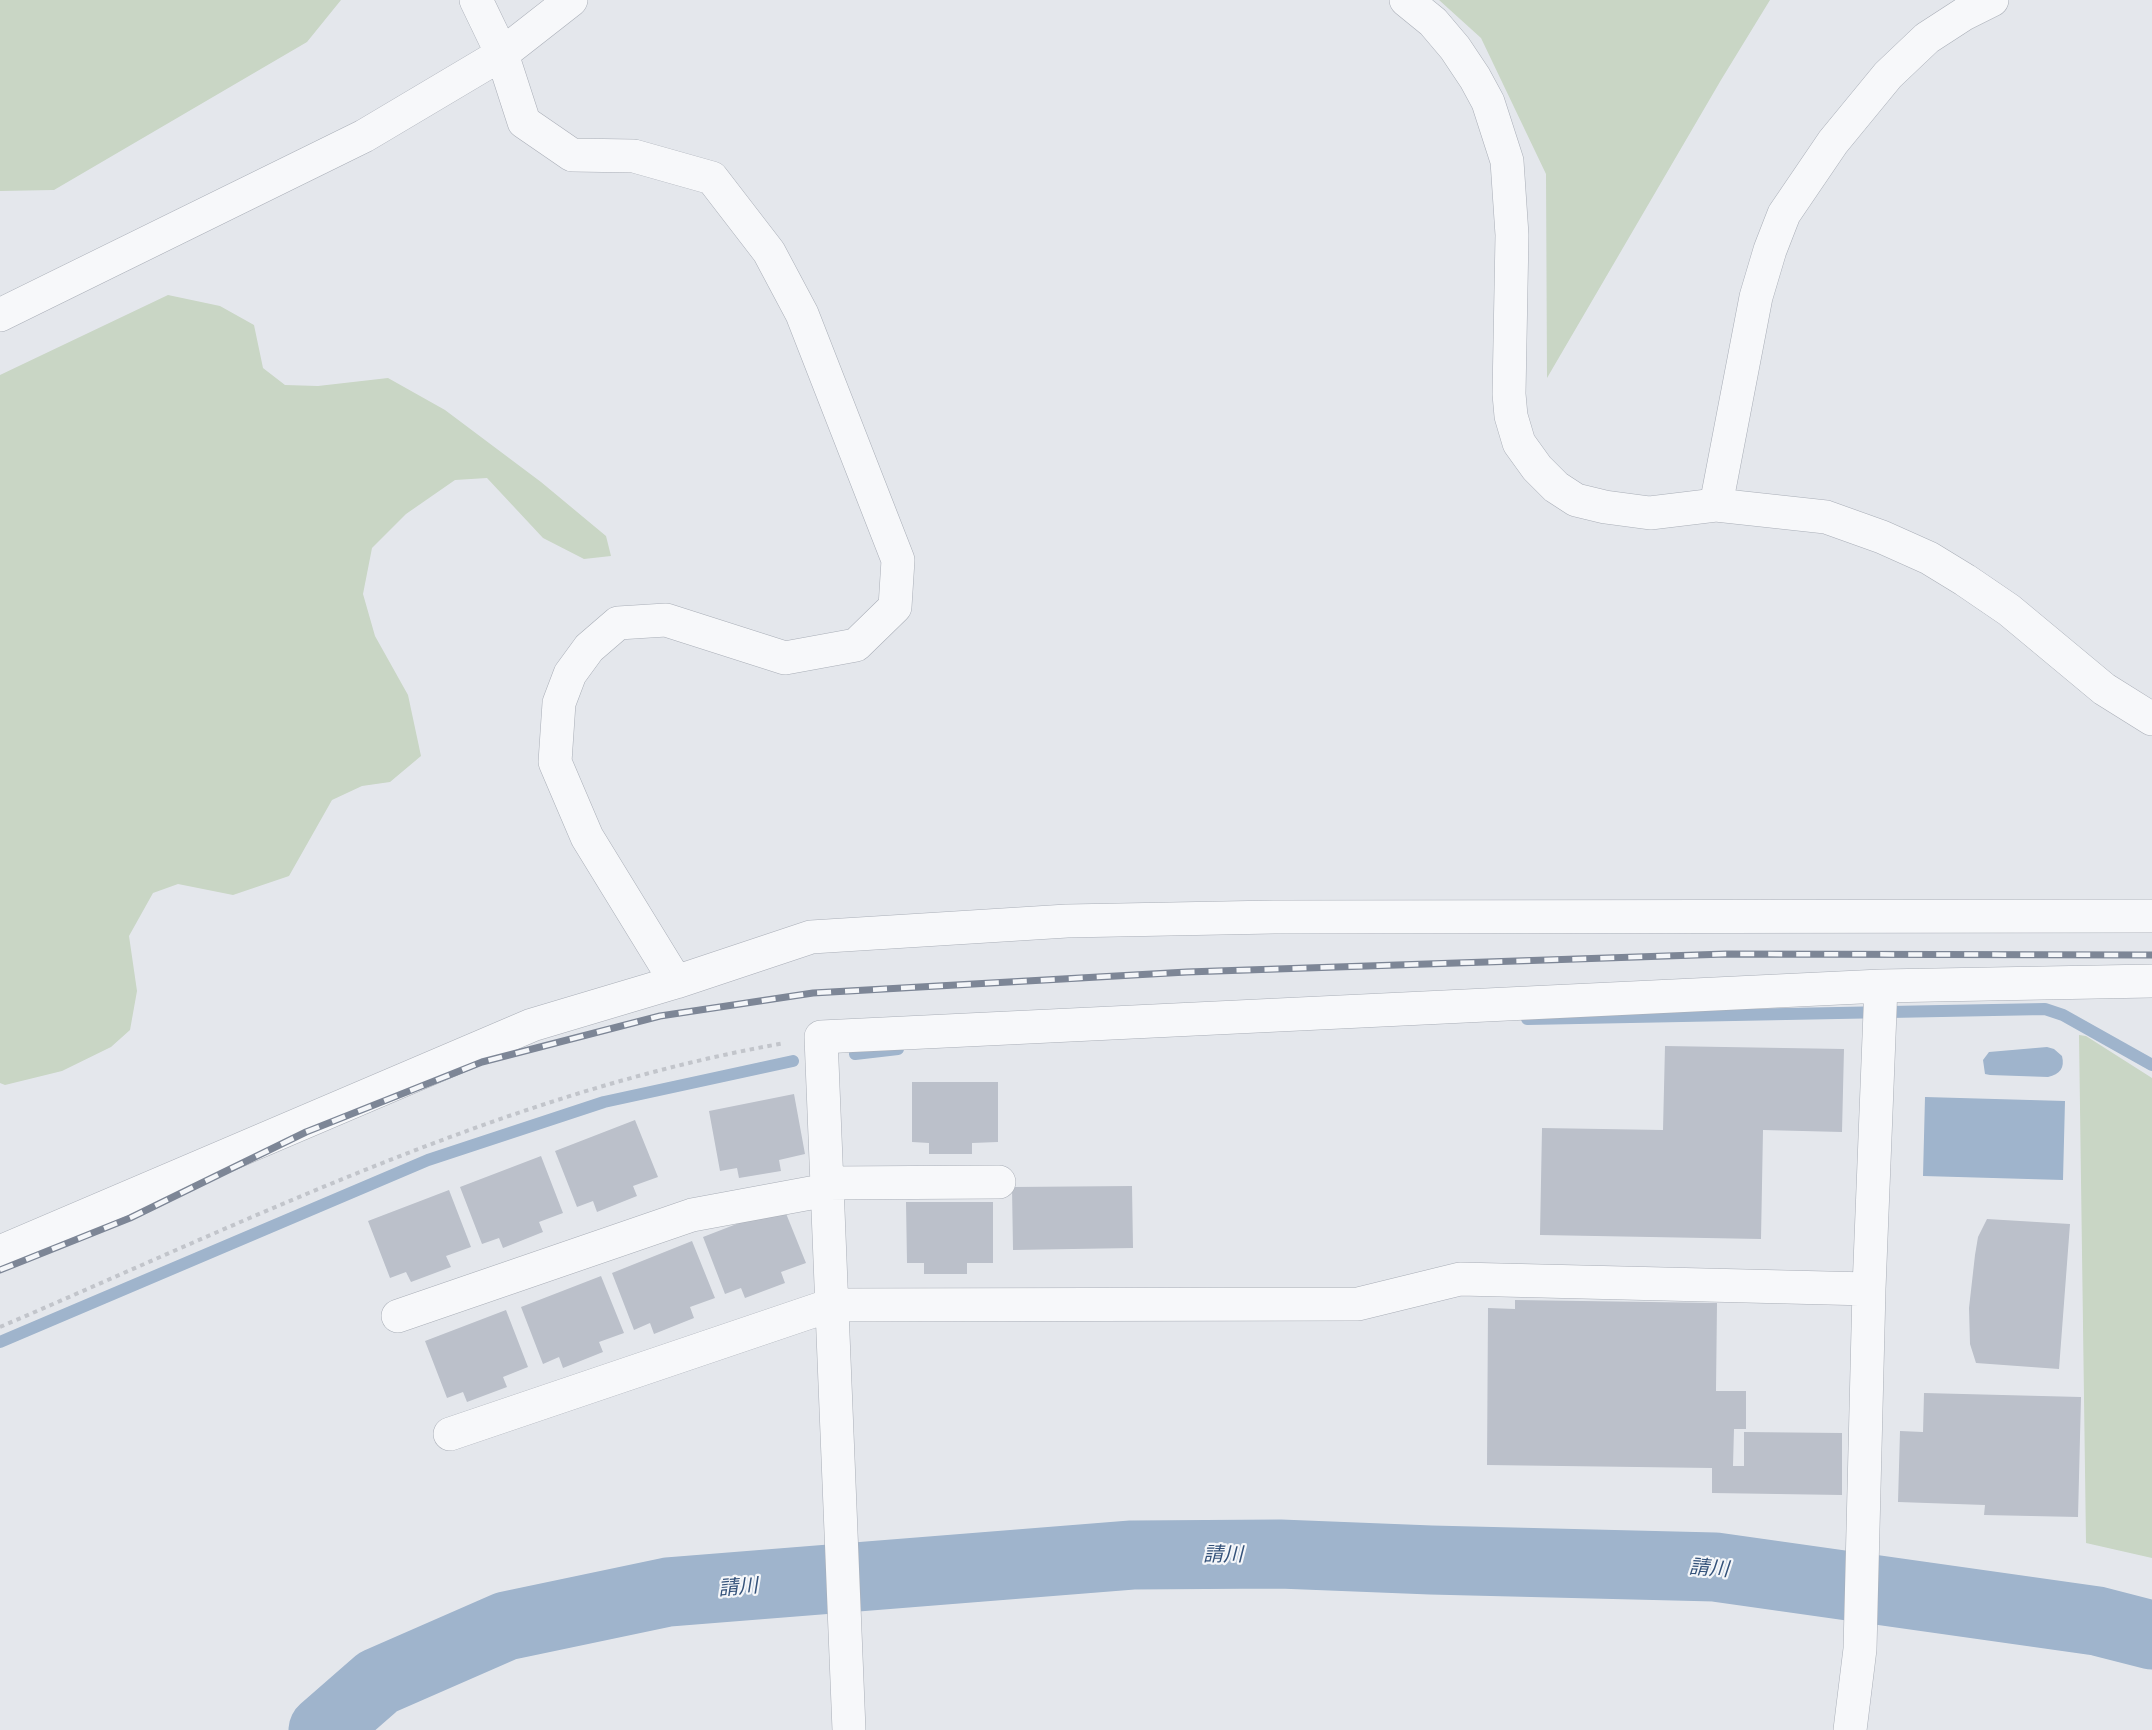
<!DOCTYPE html>
<html>
<head>
<meta charset="utf-8">
<style>
  body { margin:0 }
  canvas { display:block; background:#e4e7ec }
</style>
</head>
<body>
<canvas width="2152" height="1730"></canvas>
<script>
const c = document.querySelector('canvas').getContext('2d');
c.lineJoin = 'round';
function fill(path, color) { c.fillStyle = color; c.fill(path, 'evenodd'); }
function stroke(path, color, width, dash) { c.strokeStyle = color; c.lineWidth = width; c.lineCap = dash ? 'butt' : 'round'; c.setLineDash(dash || []); c.stroke(path); }
function write(font, color, halo, rows, align = 'center') {
  c.font = font + ' Commissioner,"Noto Sans JP",sans-serif'; c.lineWidth = 4.5; c.setLineDash([]); c.textBaseline = 'middle'; c.strokeStyle = halo; c.fillStyle = color; for (const [text, x, y, turn = 0] of rows) {
    c.save(); c.translate(x, y); c.rotate((+turn || 0) * Math.PI / 180); c.textAlign = isNaN(turn) ? turn : align; if (halo) c.strokeText(text, 0, 0); c.fillText(text, 0, 0); c.restore();
  }
}
const green = new Path2D(`
  M 0,0 L 341,0 L 307,42 L 54,190 L 0,191 Z
  M 1439,0 L 1770,0 L 1721,80 L 1547,378 L 1546,174 L 1481,38 Z
  M 168,295 L 220,306 L 254,325 L 263,368 L 285,385 L 318,386 L 388,378 L 445,410 L 541,482 L 606,536 L 611,556 L 584,559 L 543,538 L 487,478 L 455,480 L 406,514 L 372,548 L 363,594 L 375,636 L 408,695 L 421,756 L 390,782 L 362,786 L 332,800 L 289,876 L 233,895 L 178,884 L 153,893 L 129,936 L 137,991 L 130,1030 L 111,1047 L 62,1071 L 5,1085 L 0,1083 L 0,375 Z
  M 2079,1035 L 2086,1036 L 2152,1078 L 2152,1558 L 2086,1543 Z`);
const water = new Path2D(`
  M 2047,1047 L 2054,1049 L 2062,1056 C 2065,1068 2060,1074 2048,1077 L 1990,1075 L 1985,1074 L 1983,1060 L 1989,1052 Z
  M 1925,1097 L 2065,1101 L 2063,1180 L 1923,1176 Z`);
const stream = new Path2D(`
  M 1527,1019 L 2045,1009 L 2063,1015 L 2152,1065
  M 855,1054 L 898,1049
  M 0,1342 L 428,1160 L 604,1102 L 793,1061`);
const river = new Path2D(`
  M 323,1730 L 378,1682 L 506,1626 L 668,1592 L 1132,1555 L 1280,1554 L 1431,1560 L 1715,1567 L 2097,1621 L 2152,1635`);
const building = new Path2D(`
  M 1665,1046 L 1844,1049 L 1842,1132 L 1763,1130 L 1761,1239 L 1540,1235 L 1542,1128 L 1663,1130 Z
  M 912,1082 L 998,1082 L 998,1142 L 972,1143 L 972,1154 L 929,1154 L 929,1143 L 912,1142 Z
  M 794,1094 L 805,1154 L 779,1160 L 781,1171 L 739,1178 L 737,1168 L 720,1171 L 709,1111 Z
  M 635,1120 L 658,1177 L 633,1186 L 637,1196 L 597,1212 L 593,1201 L 577,1207 L 555,1151 Z
  M 541,1156 L 563,1213 L 539,1222 L 543,1232 L 503,1248 L 499,1238 L 482,1244 L 460,1187 Z
  M 1132,1186 L 1133,1248 L 1013,1250 L 1012,1187 Z
  M 449,1190 L 471,1247 L 446,1256 L 451,1267 L 411,1282 L 406,1272 L 390,1278 L 368,1221 Z
  M 906,1202 L 993,1202 L 993,1263 L 967,1263 L 967,1274 L 924,1274 L 924,1263 L 907,1263 Z
  M 783,1206 L 806,1263 L 781,1272 L 785,1283 L 745,1298 L 741,1288 L 725,1294 L 703,1237 Z
  M 1987,1219 L 2070,1224 L 2059,1369 L 1976,1363 L 1970,1344 L 1969,1308 L 1975,1255 L 1978,1237 Z
  M 692,1241 L 715,1298 L 690,1307 L 694,1318 L 654,1334 L 650,1323 L 634,1330 L 612,1273 Z
  M 601,1276 L 624,1333 L 599,1342 L 603,1352 L 563,1368 L 559,1357 L 543,1364 L 521,1307 Z
  M 1515,1300 L 1717,1303 L 1716,1391 L 1746,1391 L 1746,1429 L 1734,1429 L 1733,1466 L 1744,1466 L 1744,1432 L 1842,1433 L 1842,1495 L 1712,1493 L 1712,1468 L 1487,1465 L 1488,1308 L 1515,1309 Z
  M 506,1310 L 528,1367 L 503,1377 L 507,1387 L 467,1402 L 463,1392 L 447,1398 L 425,1341 Z
  M 1924,1393 L 2081,1397 L 2078,1517 L 1984,1515 L 1985,1505 L 1898,1502 L 1900,1431 L 1923,1432 Z`);
const path = new Path2D(`
  M 0,1327 C 254,1218 510,1091 785,1043`);
const minor = new Path2D(`
  M 476,0 L 502,54 L 524,122 L 572,155 L 634,156 L 712,178 L 769,252 L 802,314 L 898,560 L 895,607 L 856,645 L 785,658 L 666,620 L 618,623 L 589,648 L 570,674 L 559,703 L 555,762 L 587,837 L 676,982
  M 1406,0 L 1433,22 L 1455,48 L 1475,78 L 1488,102 L 1507,161 L 1512,235 L 1509,394 L 1511,416 L 1519,443 L 1537,468 L 1556,487 L 1576,500 L 1605,507 L 1650,513 L 1716,505 L 1826,517 L 1882,537 L 1929,558 L 1965,580 L 2009,610 L 2104,689 L 2152,719
  M 0,315 L 364,136 L 502,54 L 571,0
  M 1716,505 L 1756,297 L 1770,250 L 1784,214 L 1833,142 L 1888,75 L 1927,38 L 1964,14 L 1992,0
  M 827,1183 L 999,1182
  M 0,1252 L 532,1025 L 676,982 L 811,937 L 1067,921 L 1274,917 L 2152,916
  M 398,1316 L 692,1215 L 827,1190
  M 450,1434 L 831,1305 L 1358,1304 L 1460,1279 L 1869,1289
  M 849,1730 L 821,1037 L 1881,986 L 2152,981
  M 1850,1730 L 1860,1649 L 1869,1289 L 1881,986`);
const rail = new Path2D(`
  M 0,1270 L 130,1218 L 306,1132 L 482,1062 L 660,1016 L 813,993 L 1187,972 L 1726,954 L 2152,955`);
const waterNames = [
  ["請川",1223,1554],
  ["請川",1709,1568,4],
  ["請川",738,1587,-5]
];
fill(green, '#c9d6c5');
fill(water, '#9fb4cc');
stroke(stream, '#9fb4cc', 12);
stroke(river, '#9fb4cc', 69);
fill(building, '#bbc0ca');
stroke(minor, '#a9aeb7', 34);
stroke(path, '#c2c5cb', 4, [4.5, 4.5]);
stroke(minor, '#f7f8fa', 33);
stroke(rail, '#7d8696', 7);
stroke(rail, '#f4f6f9', 4.5, [14]);
write('italic 20px', '#34527a', '#f4f6f9', waterNames);
</script>
</body>
</html>
